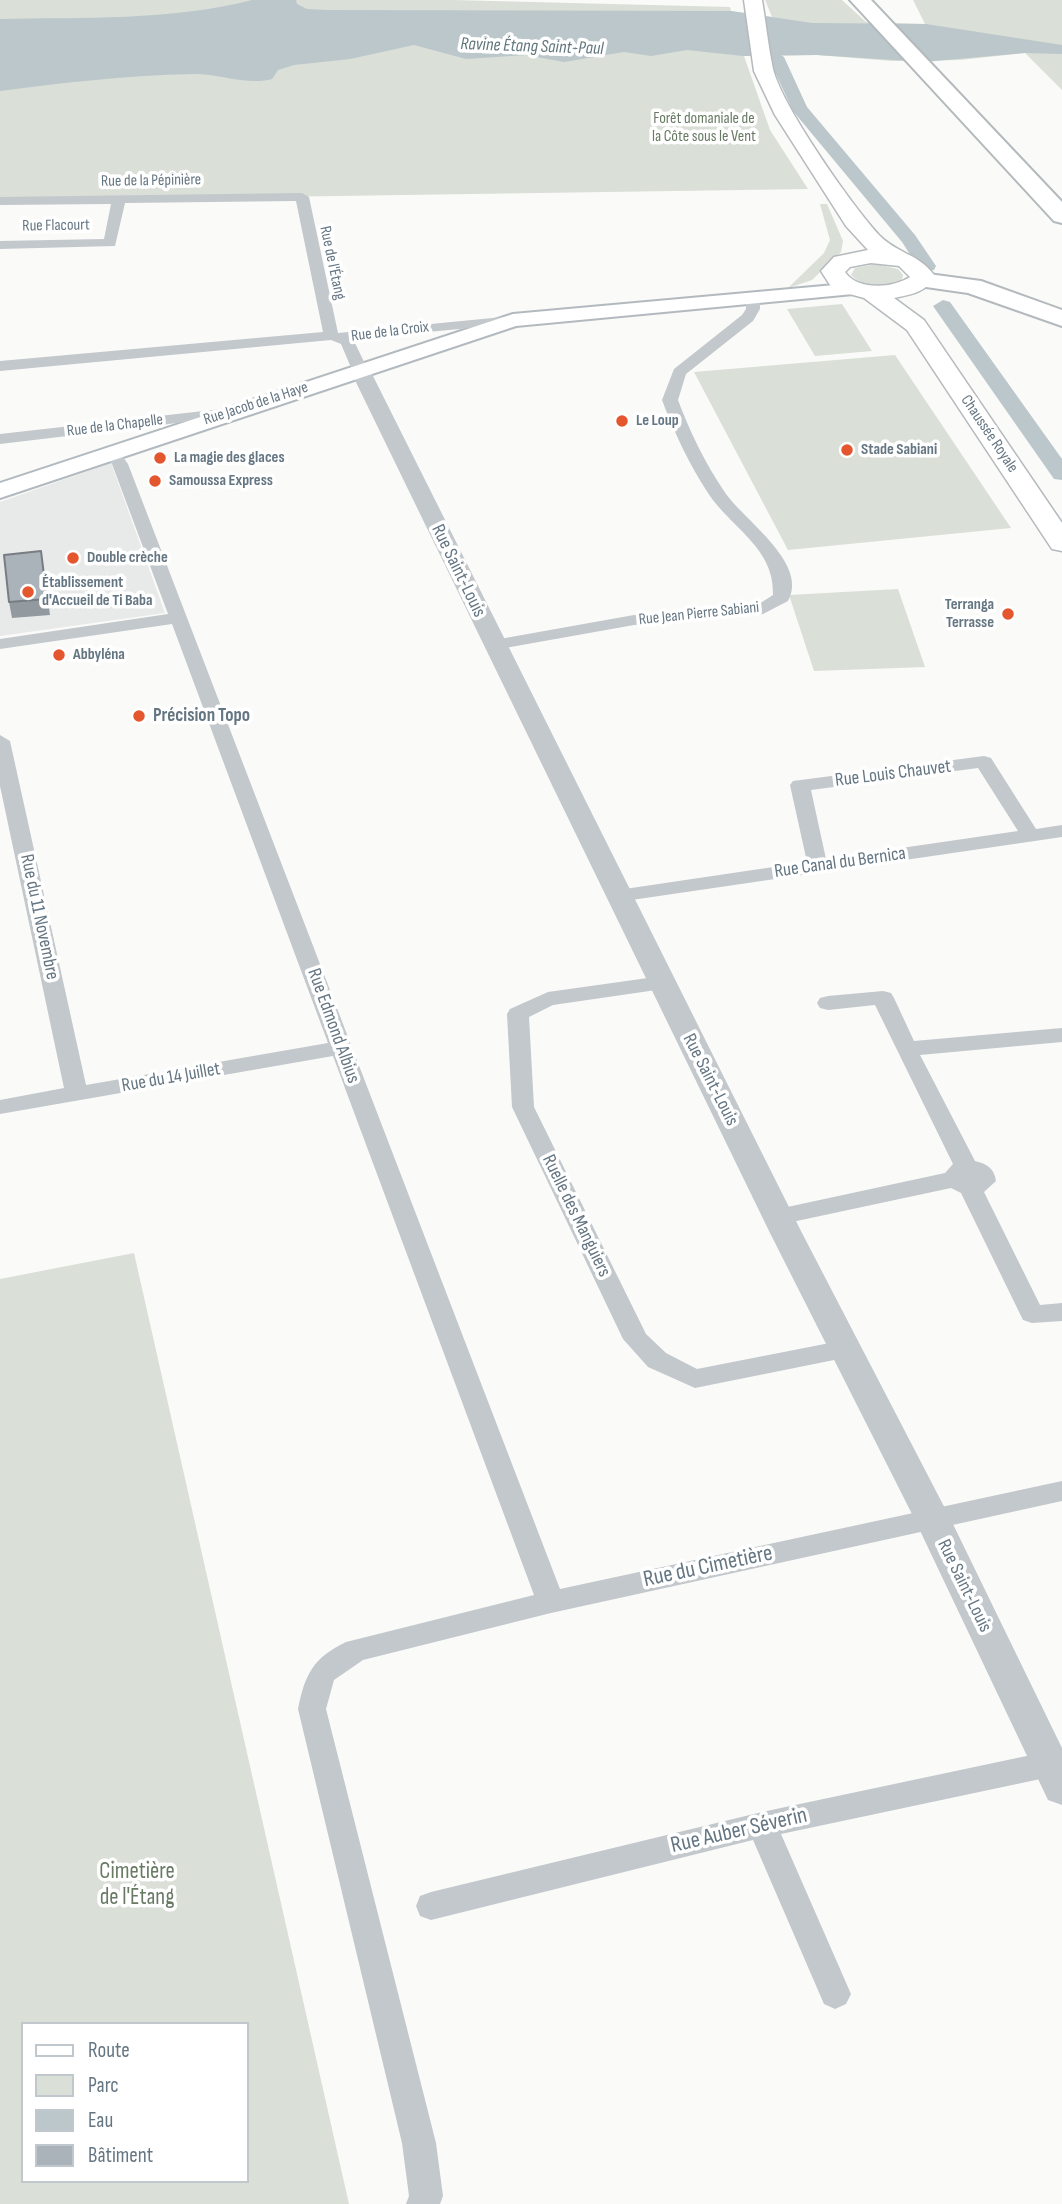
<!DOCTYPE html>
<html>
<head>
<meta charset="utf-8">
<style>
  body { margin:0 }
  #map { position:relative; width:1062px; height:2204px; overflow:hidden; background:#fafaf8; font-family:"Sofia Sans Condensed",sans-serif }
  canvas { display:block }
  .legend { position:absolute; left:21px; top:2022px; width:228px; height:161px; box-sizing:border-box; background:#fff; border:2px solid #c1c8cd; margin:0; padding:9px 12px; list-style:none; font-size:21px; color:#657683 }
  .legend li { display:flex; align-items:center; gap:14px; height:35px }
  .legend b { width:35px; border:2px solid #c1c8cd }
</style>
</head>
<body>
<div id="map">
<canvas width="1062" height="2204"></canvas>
<ul class="legend">
<li><b style="height:9px;background:#fff"></b>Route</li>
<li><b style="height:19px;background:#dadfd7"></b>Parc</li>
<li><b style="height:19px;background:#bbc7cb"></b>Eau</li>
<li><b style="height:19px;background:#aab3b9"></b>Bâtiment</li>
</ul>
</div>
<script>
const c = document.querySelector('canvas').getContext('2d');
c.lineJoin = 'round';
function fill(path, color) { c.fillStyle = color; c.fill(path, 'evenodd'); }
function stroke(path, color, width, dash) { c.strokeStyle = color; c.lineWidth = width; c.lineCap = dash ? 'butt' : 'round'; c.setLineDash(dash || []); c.stroke(path); }
function write(font, color, halo, rows, align = 'center') {
  c.font = font + ' "Sofia Sans Condensed",sans-serif'; c.lineWidth = 7; c.setLineDash([]); c.textBaseline = 'middle'; c.strokeStyle = halo; c.fillStyle = color; for (const [text, x, y, turn = 0] of rows) {
    c.save(); c.translate(x, y); c.rotate((+turn || 0) * Math.PI / 180); c.textAlign = isNaN(turn) ? turn : align; if (halo) c.strokeText(text, 0, 0); c.fillText(text, 0, 0); c.restore();
  }
}
const built = new Path2D(`
  M 111,463 L 165,613 L 0,636 L 0,502 Z`);
const green = new Path2D(`
  M 0,0 L 453,0 L 730,7 L 731,11 L 772,17 L 765,0 L 842,0 L 866,22 L 925,24 L 913,0 L 1062,0 L 1062,90 L 1025,53 L 960,60 L 892,61 L 817,55 L 744,56 L 770,130 L 808,189 L 0,201 Z
  M 820,204 L 827,204 L 843,241 L 841,252 L 812,280 L 788,288 L 824,253 L 830,240 Z
  M 876,264 L 898,269 L 903,275 L 902,279 C 888,289 863,288 851,275 L 855,268 Z
  M 842,304 L 872,351 L 815,356 L 787,309 Z
  M 895,355 L 1011,528 L 788,550 L 694,372 Z
  M 898,589 L 925,667 L 814,671 L 789,595 Z
  M 134,1253 L 349,2204 L 0,2204 L 0,1279 ZM 23,2024 L 247,2024 L 247,2181 L 23,2181 Z`);
const water = new Path2D(`
  M 252,0 L 296,0 L 297,4 L 307,9 L 327,10 L 731,11 L 812,23 L 926,24 L 1062,45 L 1062,54 L 1025,53 L 924,62 L 817,55 L 743,56 L 687,50 L 651,56 L 624,52 L 564,62 L 526,55 L 466,59 L 414,45 L 350,59 L 294,65 L 278,70 L 272,79 C 247,86 218,73 192,74 C 128,75 63,83 0,91 L 0,19 C 84,17 170,21 252,0 Z`);
const canal = new Path2D(`
  M 776,52 L 784,57 L 807,107 L 915,235 L 936,266 L 934,270 L 920,270 L 902,242 L 793,111 L 768,57 Z
  M 943,300 L 950,302 L 1062,459 L 1062,480 L 1054,479 L 933,306 Z`);
const minor = new Path2D(`
  M 302,193 L 309,197 L 338,333 L 513,316 L 520,320 L 513,324 L 353,339 L 368,370 L 360,375 L 352,370 L 341,344 L 331,340 L 0,371 L 0,361 L 323,332 L 296,201 L 125,203 L 115,246 L 0,249 L 0,241 L 104,239 L 111,204 L 0,205 L 0,197 Z
  M 753,294 L 760,298 L 760,309 L 753,321 L 686,374 L 678,400 C 690,432 705,463 724,491 C 741,518 810,563 788,601 L 763,614 L 634,625 L 494,650 L 488,649 L 485,645 L 494,640 L 634,615 L 759,604 L 773,595 C 775,548 731,528 708,493 C 689,464 674,432 662,400 L 674,369 L 742,315 L 746,309 L 746,298 Z
  M 230,408 L 238,413 L 236,416 L 0,444 L 0,434 Z
  M 112,448 L 118,450 L 128,464 L 560,1589 L 1062,1481 L 1062,1501 L 551,1613 L 363,1660 L 334,1680 L 326,1709 L 436,2143 L 443,2196 L 440,2204 L 406,2204 L 409,2196 L 402,2143 L 298,1709 C 305,1674 313,1658 346,1642 L 534,1595 L 333,1056 L 0,1114 L 0,1100 L 64,1088 L 0,786 L 0,735 L 10,741 L 86,1085 L 328,1043 L 172,624 L 0,649 L 0,639 L 168,614 L 112,464 L 104,453 Z
  M 984,756 L 991,758 L 1036,829 L 1062,825 L 1062,837 L 618,902 L 611,900 L 608,896 L 611,892 L 618,890 L 807,862 L 790,785 L 793,781 ZM 978,768 L 1018,831 L 826,859 L 811,790 Z
  M 662,976 L 670,978 L 673,983 L 670,988 L 553,1005 L 529,1017 L 534,1107 L 646,1334 L 666,1353 L 697,1369 L 845,1340 L 854,1342 L 858,1349 L 854,1356 L 695,1388 L 648,1367 L 623,1339 L 512,1107 L 507,1014 L 510,1009 L 548,992 Z
  M 883,991 L 891,993 L 894,998 L 914,1041 L 1062,1028 L 1062,1042 L 920,1055 L 975,1161 C 987,1164 994,1168 996,1181 L 984,1192 L 1040,1305 L 1062,1303 L 1062,1321 L 1032,1323 L 1023,1320 L 961,1193 L 951,1188 L 778,1225 L 770,1223 L 766,1217 L 770,1211 L 778,1209 L 945,1173 L 953,1164 L 875,1005 L 828,1010 L 820,1008 L 817,1003 L 820,998 L 828,996 Z
  M 1050,1751 L 1062,1758 L 1060,1773 L 1050,1777 L 781,1834 L 851,1994 L 846,2004 L 835,2009 L 824,2004 L 753,1840 L 431,1920 L 420,1916 L 416,1906 L 420,1896 L 431,1892 L 762,1812 Z`);
const tertiary = new Path2D(`
  M 360,364 L 367,366 L 370,370 L 802,1233 L 950,1518 L 1062,1748 L 1062,1805 L 1048,1800 L 914,1518 L 770,1233 L 350,370 L 353,366 Z`);
const secondary = new Path2D(`
  M 857,283 L 864,285 L 868,289 L 864,293 L 516,326 L 0,498 L 0,483 L 513,314 Z`);
const primary = new Path2D(`
  M 744,0 L 762,0 C 766,23 768,46 773,69 C 783,108 851,204 879,235 C 896,253 919,254 934,275 C 929,292 909,295 894,298 L 924,320 L 1062,523 L 1062,551 L 1052,549 L 907,330 L 864,298 L 839,291 L 830,285 L 821,271 L 834,257 L 868,250 L 846,226 L 775,115 L 754,71 ZM 871,263 L 899,266 L 910,277 C 893,288 858,291 845,272 L 850,267 Z`);
const trunk = new Path2D(`
  M 850,0 L 871,0 L 1062,202 L 1062,223 L 1054,221 Z
  M 921,273 L 981,281 L 1062,310 L 1062,326 L 968,293 L 912,285 L 909,280 L 912,275 Z`);
const wall = new Path2D(`
  M 41,551 L 50,615 L 12,618 L 9,602 Z`);
const building = new Path2D(`
  M 41,551 L 47,599 L 9,602 L 4,555 Z`);
const markers = [
  [622,421,7,"#e4572e"],
  [847,450,7,"#e4572e"],
  [160,458,7,"#e4572e"],
  [155,481,7,"#e4572e"],
  [73,558,7,"#e4572e"],
  [28,592,7,"#e4572e"],
  [1008,614,7,"#e4572e"],
  [59,655,7,"#e4572e"],
  [139,716,7,"#e4572e"]
];
const farParknames = [
  ["Forêt domaniale de",704,119],
  ["la Côte sous le Vent",704,137]
];
const farStreetnames = [
  ["Rue de la Pépinière",151,181,-1],
  ["Rue Flacourt",56,226,-1],
  ["Rue de l'Étang",332,263,78],
  ["Rue de la Croix",390,332,-7],
  ["Rue Jacob de la Haye",256,404,-18],
  ["Rue de la Chapelle",115,426,-7],
  ["Chaussée Royale",989,434,56],
  ["Rue Jean Pierre Sabiani",699,614,-6]
];
const farPoinames = [
  ["Le Loup",636,421],
  ["Stade Sabiani",861,450],
  ["La magie des glaces",174,458],
  ["Samoussa Express",169,481],
  ["Double crèche",87,558],
  ["Établissement",42,583],
  ["d'Accueil de Ti Baba",42,601],
  ["Terranga",994,605,"right"],
  ["Terrasse",994,623,"right"],
  ["Abbyléna",73,655]
];
const farWaternames = [
  ["Ravine Étang Saint-Paul",532,47,2]
];
const streetNames = [
  ["Rue Saint-Louis",458,571,64],
  ["Rue Louis Chauvet",893,774,-7],
  ["Rue Canal du Bernica",840,863,-8],
  ["Rue du 11 Novembre",39,917,78],
  ["Rue Edmond Albius",333,1026,70],
  ["Rue du 14 Juillet",171,1078,-10],
  ["Rue Saint-Louis",710,1080,63],
  ["Ruelle des Manguiers",576,1216,64],
  ["Rue Saint-Louis",964,1586,64]
];
const poiNames = [
  ["Précision Topo",153,716]
];
const nearStreetnames = [
  ["Rue du Cimetière",708,1567,-12],
  ["Rue Auber Séverin",739,1831,-13]
];
const nearParknames = [
  ["Cimetière",137,1872],
  ["de l'Étang",137,1898]
];
fill(built, '#e8e9e9');
fill(green, '#dadfd7');
fill(water, '#bbc7cb');
fill(canal, '#bbc7cb');
stroke(secondary, '#b3babf', 4);
stroke(primary, '#b5babe', 3);
stroke(trunk, '#b4b9bd', 4);
fill(minor, '#c3c8cc');
fill(tertiary, '#c3c8cc');
fill(secondary, '#fff');
fill(primary, '#fff');
fill(trunk, '#fff');
fill(wall, '#929a9f');
fill(building, '#aab3b9');
stroke(building, '#777d82', 2);
for (const [x, y, r, color] of markers) { const dot = new Path2D(); dot.arc(x, y, r, 0, 2 * Math.PI); c.fillStyle = color; c.fill(dot); stroke(dot, '#fff', 2.5); }
write('16px', '#687a64', '#fff', farParknames);
write('16px', '#657683', '#fff', farStreetnames);
write('bold 16px', '#657683', '#fff', farPoinames, 'left');
write('italic 18px', '#60757c', '#fff', farWaternames);
write('19px', '#657683', '#fff', streetNames);
write('bold 19px', '#657683', '#fff', poiNames, 'left');
write('23px', '#657683', '#fff', nearStreetnames);
write('23px', '#687a64', '#fff', nearParknames);
</script>
</body>
</html>
